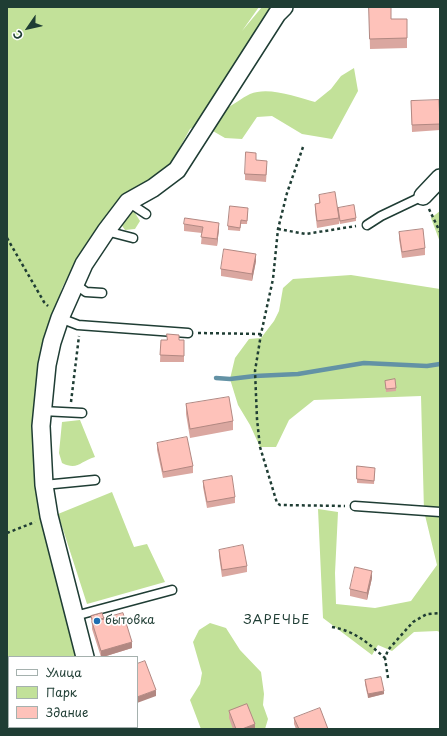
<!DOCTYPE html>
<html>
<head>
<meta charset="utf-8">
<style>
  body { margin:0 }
  #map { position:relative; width:447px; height:736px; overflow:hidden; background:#fff; font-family:"Playpen Sans",sans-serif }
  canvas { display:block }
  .frame { position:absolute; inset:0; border:8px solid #1f3d34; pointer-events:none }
  .legend { position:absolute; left:8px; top:656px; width:130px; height:72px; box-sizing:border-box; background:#fff; border:1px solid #a5b1ae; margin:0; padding:5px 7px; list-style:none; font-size:12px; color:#1f3d34 }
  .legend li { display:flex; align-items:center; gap:8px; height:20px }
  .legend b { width:20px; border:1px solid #a5b1ae }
  .north { position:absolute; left:8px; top:8px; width:40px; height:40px; -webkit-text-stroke:3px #fff; paint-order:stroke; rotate:236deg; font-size:11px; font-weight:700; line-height:16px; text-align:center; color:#1f3d34 }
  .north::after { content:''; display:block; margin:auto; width:14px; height:18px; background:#1f3d34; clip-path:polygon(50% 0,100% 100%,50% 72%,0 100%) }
</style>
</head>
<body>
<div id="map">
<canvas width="447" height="736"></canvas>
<div class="frame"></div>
<ul class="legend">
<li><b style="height:5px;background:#fff"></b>Улица</li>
<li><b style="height:11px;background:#c2e199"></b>Парк</li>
<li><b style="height:11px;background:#fec2ba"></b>Здание</li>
</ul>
<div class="north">С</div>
</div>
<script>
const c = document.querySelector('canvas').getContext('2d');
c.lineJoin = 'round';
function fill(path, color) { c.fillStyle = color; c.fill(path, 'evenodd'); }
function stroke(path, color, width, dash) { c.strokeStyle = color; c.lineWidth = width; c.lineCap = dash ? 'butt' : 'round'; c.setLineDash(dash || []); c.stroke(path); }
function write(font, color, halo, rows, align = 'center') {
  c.font = font + ' "Playpen Sans",sans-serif'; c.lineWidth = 3.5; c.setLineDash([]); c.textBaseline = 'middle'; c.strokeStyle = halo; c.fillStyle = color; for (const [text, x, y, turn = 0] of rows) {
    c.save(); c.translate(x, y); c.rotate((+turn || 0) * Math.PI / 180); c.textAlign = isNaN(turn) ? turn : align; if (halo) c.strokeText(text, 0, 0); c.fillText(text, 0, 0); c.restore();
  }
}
const green = new Path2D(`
  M 7,7 L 259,7 L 242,31 L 262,7 L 276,7 L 212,107 L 226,109 C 234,104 242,98 250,94 C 268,86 297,97 315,102 L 331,89 L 341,76 L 354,68 L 358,91 L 332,139 L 302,134 L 272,116 L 257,117 L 242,139 L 225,138 L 199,123 L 190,129 L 163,178 L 126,206 L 135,213 L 140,221 L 135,229 L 125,230 L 116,217 L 77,259 L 62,288 L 54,315 L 42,483 L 90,657 L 9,657 L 9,727 L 110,727 L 110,729 L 7,729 Z
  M 440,211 L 440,242 L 431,218 Z
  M 351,275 L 440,289 L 440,632 L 437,631 L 414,632 L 392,651 L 378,645 L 372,655 L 323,618 L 318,509 L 338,512 L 335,573 L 336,604 L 375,608 L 411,601 L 437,565 L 424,511 L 421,396 L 314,400 L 289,420 L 276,447 L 260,447 L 250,425 L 238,405 L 230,379 L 235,358 L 249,339 L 261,338 L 274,321 L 279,311 L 283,288 L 293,279 Z
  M 80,420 L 95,457 C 80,461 78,471 62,463 L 59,453 L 62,422 Z
  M 112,492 L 134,547 L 147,544 L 165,582 L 87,604 L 58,514 Z
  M 210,623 L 226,628 L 240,650 L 261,672 L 264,694 L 263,705 L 268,719 L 265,729 L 201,729 L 190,700 L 200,684 L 202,673 L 193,642 L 199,630 Z`);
const stream = new Path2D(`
  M 216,378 L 230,379 L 255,376 L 298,374 L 364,363 L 427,366 L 440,364`);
const path = new Path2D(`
  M 303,147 L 287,193 L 278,229 L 273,279 L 261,334 L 255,371 L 257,419 L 260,447 L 277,503 L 280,505 L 345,506
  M 429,209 L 440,232
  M 278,229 L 306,234 L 356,226
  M 7,238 L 44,302 L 48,306
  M 198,333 L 261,334
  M 71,402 L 79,336
  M 7,533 L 35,522
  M 332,627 C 355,631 368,643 385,658
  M 388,678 L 385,658 L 388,650 L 413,622 L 427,614 L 440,613`);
const service = new Path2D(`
  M 128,202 L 146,214
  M 367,225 L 381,216 L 423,196
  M 106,231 L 133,238
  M 75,284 L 86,292 L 102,293
  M 60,318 L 78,325 L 188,333
  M 42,411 L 82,413
  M 44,485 L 95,480
  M 355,506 L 440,512
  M 75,616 L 172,590`);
const minor = new Path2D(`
  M 423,196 L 440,178
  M 85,657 L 49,516 L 44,485 L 41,426 L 47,365 L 52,342 L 60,318 L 84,264 L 106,231 L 128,202 L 153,188 L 177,170 L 277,14 L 284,7
  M 103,727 L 103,729`);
const wall = new Path2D(`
  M 369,7 L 391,19 L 407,19 L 407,48 L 370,49 Z
  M 411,101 L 440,123 L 440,130 L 412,132 Z
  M 256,160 L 267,167 L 266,182 L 245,180 L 245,174 Z
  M 319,195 L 338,208 L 356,218 L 356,221 L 340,224 L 339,220 L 339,224 L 317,228 L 315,211 L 315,204 L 319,203 Z
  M 248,211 L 247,224 L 241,224 L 240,231 L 228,230 L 228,226 Z
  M 184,224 L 219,229 L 217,246 L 201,244 L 202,233 L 184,231 Z
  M 399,232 L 425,248 L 425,255 L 402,258 L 399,239 Z
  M 256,261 L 252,281 L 221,276 L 221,269 Z
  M 161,340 L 184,340 L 184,362 L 160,362 Z
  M 385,381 L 396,388 L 396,391 L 386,392 Z
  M 186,404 L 233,421 L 233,430 L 190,438 L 186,414 Z
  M 157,443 L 193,466 L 193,473 L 163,478 L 157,450 Z
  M 357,466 L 375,471 L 374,484 L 357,483 Z
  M 203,481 L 235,497 L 235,503 L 207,508 L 203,487 Z
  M 219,550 L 247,566 L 247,572 L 222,577 L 219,556 Z
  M 372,578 L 367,600 L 350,596 L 350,589 Z
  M 91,616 L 104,619 L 132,648 L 103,657 L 101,657 L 92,629 L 92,625 L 91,619 Z
  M 365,680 L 384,694 L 368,698 L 365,684 Z
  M 229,711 L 255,729 L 233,729 L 229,718 Z
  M 294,718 L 328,729 L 296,729 L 294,724 Z`);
const shadedWall = new Path2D(`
  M 219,223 L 219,229 L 217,246 L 217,239 Z
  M 256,254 L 256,261 L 252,281 L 252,274 Z
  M 372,571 L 372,578 L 367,600 L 367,593 Z
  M 132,642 L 132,648 L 103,657 L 101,657 L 101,651 Z
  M 156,690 L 156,696 L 137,703 L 137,697 Z
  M 384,691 L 384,694 L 368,698 L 368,694 Z
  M 255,724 L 255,729 L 242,729 Z`);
const building = new Path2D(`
  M 369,7 L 391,7 L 391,19 L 407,19 L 407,38 L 370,39 Z
  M 439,100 L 440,124 L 412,125 L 411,101 Z
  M 246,152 L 256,153 L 256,160 L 267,161 L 266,175 L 245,174 Z
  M 335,192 L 339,218 L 317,221 L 315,204 L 320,203 L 319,195 Z
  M 354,205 L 356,218 L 340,221 L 338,208 Z
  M 230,206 L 248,208 L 247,221 L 241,220 L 240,228 L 228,226 Z
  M 185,218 L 219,223 L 217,239 L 201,237 L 203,227 L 184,224 Z
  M 423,229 L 425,248 L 402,252 L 399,232 Z
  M 224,249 L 256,254 L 252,274 L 221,269 Z
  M 167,334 L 179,335 L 179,340 L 184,340 L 184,356 L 160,355 L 161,340 L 167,340 Z
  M 395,379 L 396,388 L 386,389 L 385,381 Z
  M 229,397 L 233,421 L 190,429 L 186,404 Z
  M 187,437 L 193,466 L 163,472 L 157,443 Z
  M 357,466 L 375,468 L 374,481 L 357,479 Z
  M 232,476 L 235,497 L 207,502 L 203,481 Z
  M 243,545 L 247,566 L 222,570 L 219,550 Z
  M 355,567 L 372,571 L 367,593 L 350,589 Z
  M 102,613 L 104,619 L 93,622 L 91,616 Z
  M 123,613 L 132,642 L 101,651 L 92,622 Z
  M 145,661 L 156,690 L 137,697 L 137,664 Z
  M 381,677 L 384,691 L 368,694 L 365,680 Z
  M 247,704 L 255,724 L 242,729 L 236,729 L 229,711 Z
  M 320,708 L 328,729 L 299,729 L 294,718 Z`);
const markers = [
  [97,621,4,"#1f6fb2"]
];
const poiNames = [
  ["бытовка",105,621]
];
const neighbourhoodNames = [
  ["ЗАРЕЧЬЕ",277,620]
];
fill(green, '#c2e199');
stroke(stream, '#6392a5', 4.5);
stroke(service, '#1f3d34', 11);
stroke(minor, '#1f3d34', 20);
stroke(path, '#1f3d34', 2.5, [3, 3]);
stroke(service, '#fff', 8);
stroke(minor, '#fff', 17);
fill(wall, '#daa7a0');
fill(shadedWall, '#b28882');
fill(building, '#fec2ba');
stroke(building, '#b28882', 1);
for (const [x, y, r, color] of markers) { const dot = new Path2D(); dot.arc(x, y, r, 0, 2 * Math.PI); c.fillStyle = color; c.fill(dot); stroke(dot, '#fff', 1.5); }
write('12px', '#1f3d34', '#fff', poiNames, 'left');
c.letterSpacing = '1px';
write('13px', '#1f3d34', '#fff', neighbourhoodNames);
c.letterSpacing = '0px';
</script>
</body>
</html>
